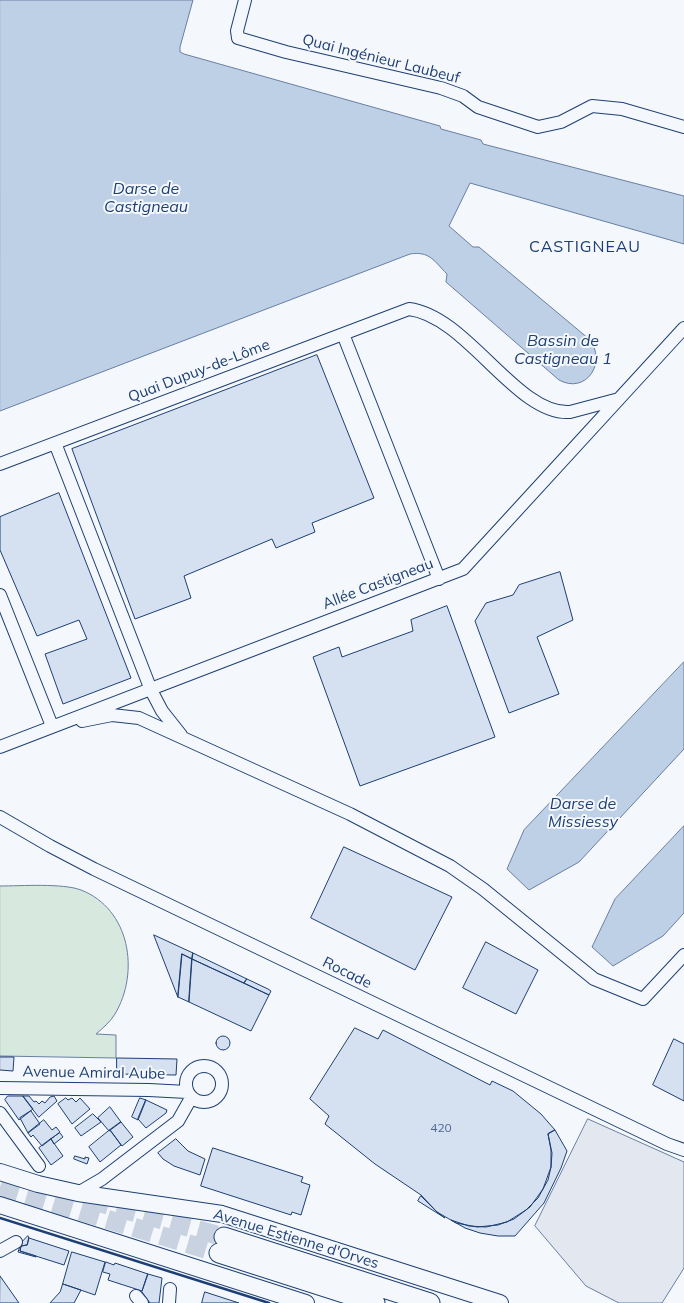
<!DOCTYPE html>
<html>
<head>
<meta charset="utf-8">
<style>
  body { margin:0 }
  canvas { display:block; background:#f4f7fb }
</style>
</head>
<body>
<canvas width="684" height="1303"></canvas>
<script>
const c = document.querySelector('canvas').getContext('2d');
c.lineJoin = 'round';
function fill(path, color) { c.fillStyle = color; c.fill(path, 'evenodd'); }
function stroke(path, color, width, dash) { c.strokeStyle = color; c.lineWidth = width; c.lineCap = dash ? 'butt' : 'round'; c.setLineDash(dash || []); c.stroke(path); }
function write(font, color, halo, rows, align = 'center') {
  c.font = font + ' Mulish,sans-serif'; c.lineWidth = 4; c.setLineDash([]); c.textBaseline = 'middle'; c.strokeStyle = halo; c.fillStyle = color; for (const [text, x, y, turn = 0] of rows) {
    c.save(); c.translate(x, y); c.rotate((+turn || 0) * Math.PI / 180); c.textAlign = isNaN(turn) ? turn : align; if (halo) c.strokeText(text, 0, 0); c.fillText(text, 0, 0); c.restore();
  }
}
const green = new Path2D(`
  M 0,886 C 21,886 63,883 81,890 C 130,909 140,972 115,1014 C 110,1022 103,1028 96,1034 L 116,1035 L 116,1058 L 0,1056 Z`);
const parking = new Path2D(`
  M 588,1119 L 684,1162 L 684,1268 L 662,1303 L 619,1303 L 586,1286 L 535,1226 Z`);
const water = new Path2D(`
  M 0,0 L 193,0 L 180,47 L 180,52 L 184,54 L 440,126 L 441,129 L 481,140 L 483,144 L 684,196 L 684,244 L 470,183 L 449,226 L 473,247 L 479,247 L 589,339 C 608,362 586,395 559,380 L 446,282 L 447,274 C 434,261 430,251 410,254 L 0,411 Z
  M 684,662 L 684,749 L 579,862 L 529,890 L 507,869 L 524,830 Z
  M 684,826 L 684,913 L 663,936 L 613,966 L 592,947 L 615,899 Z`);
const building = new Path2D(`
  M 317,355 L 374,498 L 312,523 L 315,532 L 276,548 L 272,539 L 184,576 L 191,598 L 135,619 L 72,449 Z
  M 59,493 L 131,678 L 63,704 L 45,654 L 87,639 L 79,620 L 37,636 L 0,550 L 0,517 Z
  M 560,572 L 573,620 L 537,637 L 559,694 L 509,713 L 475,621 L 486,603 L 513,595 L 519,585 Z
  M 447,606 L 495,737 L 360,786 L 313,657 L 339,647 L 342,657 L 413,631 L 411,620 Z
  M 344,847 L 452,897 L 415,970 L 311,918 Z
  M 154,935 L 193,953 L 192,959 L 182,954 L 178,997 Z
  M 486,942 L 538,970 L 516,1014 L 463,988 Z
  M 193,953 L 247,979 L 244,983 L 192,959 Z
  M 182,954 L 192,959 L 189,1002 L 178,997 Z
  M 192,959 L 269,995 L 251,1031 L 189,1002 Z
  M 247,979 L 268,989 L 271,991 L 269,995 L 244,983 Z
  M 355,1028 L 378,1039 L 383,1030 L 490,1085 L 492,1081 L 513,1091 L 541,1114 L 555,1130 L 548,1134 L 551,1150 L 551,1167 L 543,1189 L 530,1207 L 514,1219 L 498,1225 L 477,1227 L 456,1223 L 437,1212 L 421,1195 L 375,1164 L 325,1124 L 329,1116 L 310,1099 Z
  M216 1043a7 7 0 1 1 14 0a7 7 0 1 1-14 0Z
  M 674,1039 L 684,1044 L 684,1101 L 653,1085 Z
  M 0,1057 L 14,1057 L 13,1071 L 0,1070 Z
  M 117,1058 L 177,1059 L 176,1075 L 117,1074 Z
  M 8,1096 L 23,1096 L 33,1109 L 19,1120 L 5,1100 Z
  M 23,1096 L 29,1096 L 34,1102 L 36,1101 L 39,1104 L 42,1101 L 45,1103 L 50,1097 L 54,1096 L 57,1101 L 39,1117 Z
  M 66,1098 L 68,1100 L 72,1098 L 76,1102 L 80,1098 L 90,1109 L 72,1124 L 58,1104 Z
  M 140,1098 L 146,1100 L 138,1120 L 132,1117 Z
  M 146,1100 L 167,1110 L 166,1113 L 146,1128 L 138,1119 Z
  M 110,1107 L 121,1122 L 109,1131 L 98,1118 Z
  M 31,1111 L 40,1124 L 28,1133 L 20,1118 Z
  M 93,1114 L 101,1122 L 81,1136 L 75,1128 Z
  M 44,1120 L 52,1130 L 56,1127 L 60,1132 L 42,1146 L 33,1135 L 31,1137 L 28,1133 Z
  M 121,1122 L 133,1137 L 122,1146 L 110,1130 Z
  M 110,1130 L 121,1145 L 100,1162 L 89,1147 Z
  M 555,1130 L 567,1151 L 561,1168 L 544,1203 L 515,1236 L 498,1236 L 480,1233 L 465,1228 L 451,1220 L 469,1226 L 486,1227 L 507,1222 L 526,1210 L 538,1198 L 548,1180 L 551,1167 L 552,1153 L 548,1134 Z
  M 60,1133 L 63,1137 L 54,1144 L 51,1139 Z
  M 51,1139 L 63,1156 L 51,1165 L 39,1148 Z
  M 176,1139 L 188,1151 L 205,1159 L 200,1175 L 174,1166 L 163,1159 L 158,1153 Z
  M 213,1148 L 303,1177 L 301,1182 L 310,1185 L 301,1215 L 292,1212 L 291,1215 L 201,1186 Z
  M 75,1156 L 85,1159 L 85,1157 L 89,1158 L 87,1164 L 74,1159 Z
  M 421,1196 L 437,1212 L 445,1218 L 418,1201 Z
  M 28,1236 L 29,1238 L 27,1245 L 21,1246 L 20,1251 L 36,1256 L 36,1257 L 18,1252 L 21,1243 Z
  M 29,1238 L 69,1251 L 64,1265 L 20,1251 L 21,1246 L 27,1245 Z
  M 72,1252 L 105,1262 L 95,1295 L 63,1284 Z
  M 106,1262 L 114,1265 L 115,1263 L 148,1274 L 142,1291 L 108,1280 L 110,1274 L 103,1272 Z
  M 148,1274 L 162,1278 L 159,1303 L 150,1303 L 142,1292 Z
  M 0,1276 L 19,1303 L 0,1303 Z
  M 63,1284 L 81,1290 L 74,1303 L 50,1303 L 60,1292 Z
  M 205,1292 L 239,1303 L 202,1303 Z`);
const highwayTunnel = new Path2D(`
  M 0,1187 L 219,1253
  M 90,1200 L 224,1237`);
const minor = new Path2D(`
  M 245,0 L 237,31 L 238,38 L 286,52 L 441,88 L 463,96 L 478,107 L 538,127 L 561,122 L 592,106 L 622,109 L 684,127
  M 343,334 L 439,579
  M 55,443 L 151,690 L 162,711 L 181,735
  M 0,464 L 409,309 C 467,316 517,416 570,412 L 619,399
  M 0,595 L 52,726
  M 82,721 L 112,715 L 139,718 L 350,814 L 450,866 L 483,889 L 594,979 L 643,999 L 684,955
  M 0,747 L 463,569 L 684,328
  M 0,817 L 50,846 L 94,869 L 667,1144 L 684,1150
  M186 1084a18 18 0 1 1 36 0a18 18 0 1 1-36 0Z
  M 0,1088 L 149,1090 L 187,1092
  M 0,1113 L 39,1166
  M 78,1193 L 102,1179 L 178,1121 L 191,1098
  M 0,1251 L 16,1242
  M 136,1296 L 142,1303
  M 169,1303 L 170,1289`);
const major = new Path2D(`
  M 0,1172 L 38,1184 L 78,1193 L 222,1214 L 500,1303
  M 0,1205 L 306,1303`);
const highway = new Path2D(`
  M 224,1237 L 430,1303
  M 219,1253 L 375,1303`);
const wall = new Path2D(`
  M 0,1218 L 269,1303`);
const numberNames = [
  ["420",441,1128]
];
const streetNames = [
  ["Quai Ingénieur Laubeuf",381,59,14],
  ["Quai Dupuy-de-Lôme",199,371,-21],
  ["Allée Castigneau",378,584,-21],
  ["Rocade",347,973,26],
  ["Avenue Amiral Aube",94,1073,1],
  ["Avenue Estienne d'Orves",296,1239,17]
];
const waterNames = [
  ["Darse de",146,189],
  ["Castigneau",146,207],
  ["Bassin de",563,341],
  ["Castigneau 1",563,359],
  ["Darse de",583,804],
  ["Missiessy",583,822]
];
const neighbourhoodNames = [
  ["CASTIGNEAU",585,247]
];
fill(green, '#d7e8df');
stroke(green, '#687fa3', 1);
fill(parking, '#e3e8f0');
stroke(parking, '#687fa3', 1);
fill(water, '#bed0e5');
stroke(water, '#687fa3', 1);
fill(building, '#d5e0f0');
stroke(building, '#1d3f73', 1);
stroke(highwayTunnel, '#c9d2e0', 19, [19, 9]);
stroke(minor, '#1d3f73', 14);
stroke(major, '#1d3f73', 18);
stroke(highway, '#1d3f73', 21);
stroke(minor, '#f4f7fb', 12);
stroke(major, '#f4f7fb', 16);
stroke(highway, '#f4f7fb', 19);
stroke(wall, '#1d3f73', 2.5);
write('12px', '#4b6792', null, numberNames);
write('15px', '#1d3f73', '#f4f7fb', streetNames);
write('italic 16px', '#1d3f73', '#f4f7fb', waterNames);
c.letterSpacing = '1px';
write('16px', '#1d3f73', '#f4f7fb', neighbourhoodNames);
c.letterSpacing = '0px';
</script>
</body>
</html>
